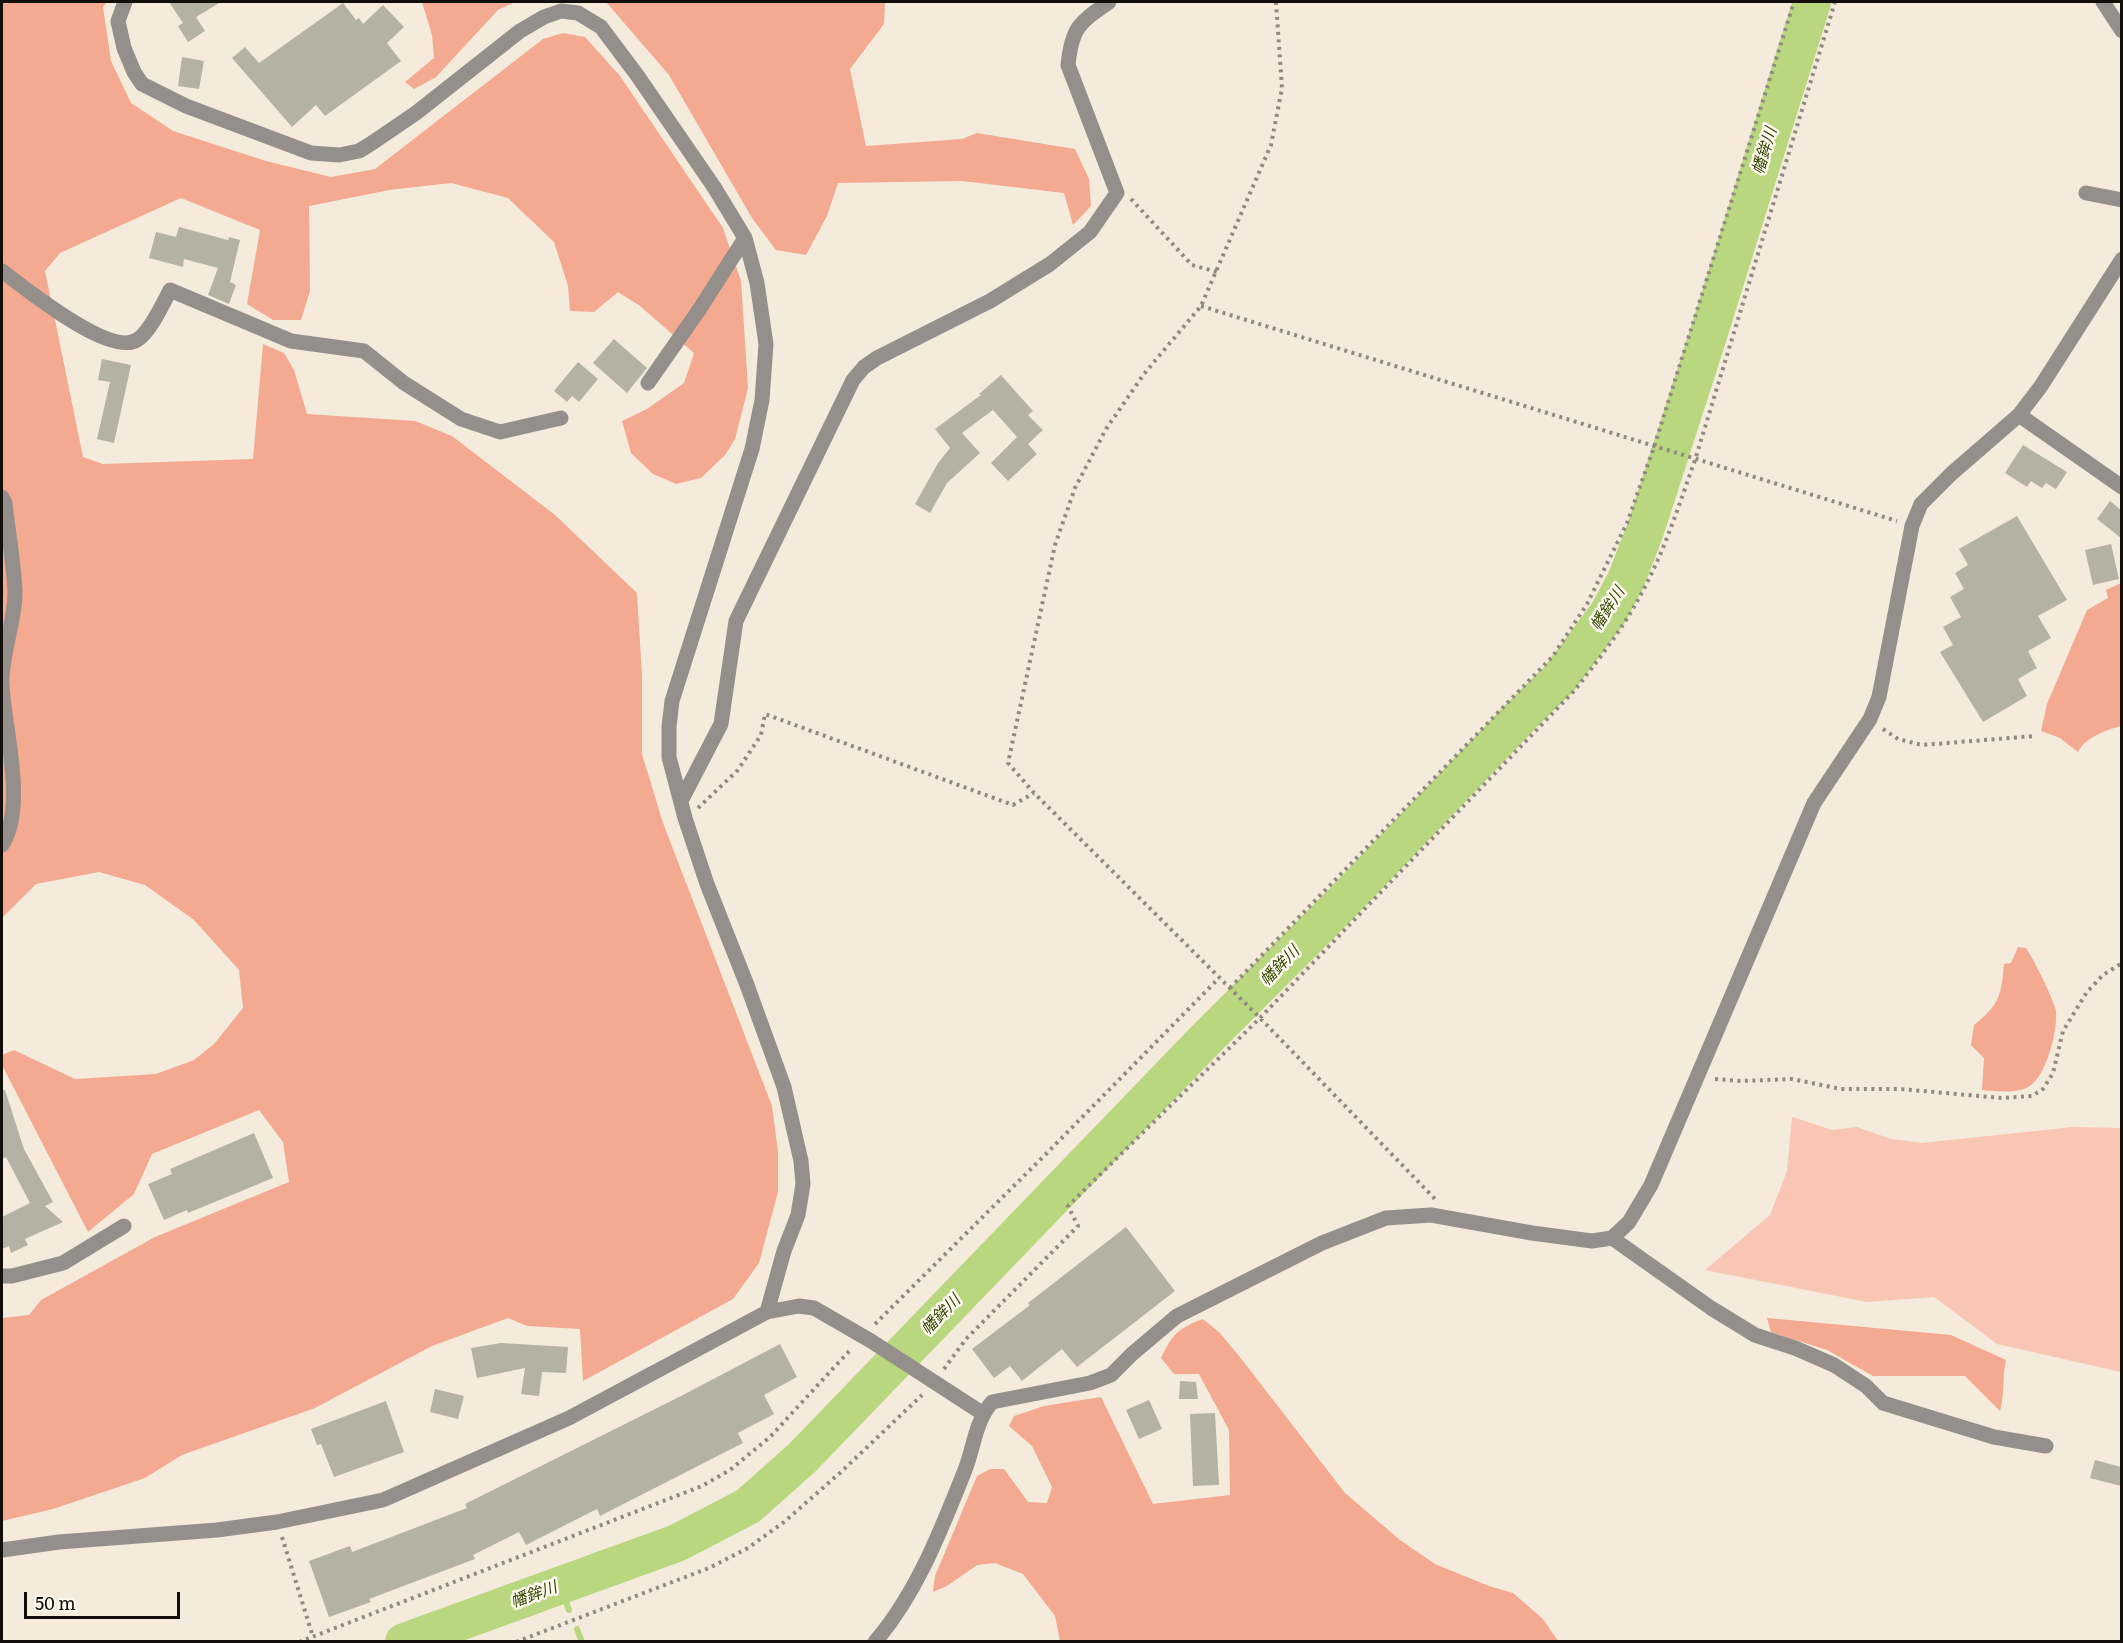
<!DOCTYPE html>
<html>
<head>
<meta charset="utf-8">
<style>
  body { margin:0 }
  #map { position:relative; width:2123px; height:1643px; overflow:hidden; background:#f4ebdc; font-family:Literata,serif }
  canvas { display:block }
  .frame { position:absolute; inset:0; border:3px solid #120f0a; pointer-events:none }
  .scale { position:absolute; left:24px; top:1592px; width:156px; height:27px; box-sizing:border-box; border:3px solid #120f0a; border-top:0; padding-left:8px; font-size:18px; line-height:21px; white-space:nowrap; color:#120f0a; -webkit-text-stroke:4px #fef9ef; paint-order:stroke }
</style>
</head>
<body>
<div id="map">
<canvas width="2123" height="1643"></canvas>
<div class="frame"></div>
<div class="scale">50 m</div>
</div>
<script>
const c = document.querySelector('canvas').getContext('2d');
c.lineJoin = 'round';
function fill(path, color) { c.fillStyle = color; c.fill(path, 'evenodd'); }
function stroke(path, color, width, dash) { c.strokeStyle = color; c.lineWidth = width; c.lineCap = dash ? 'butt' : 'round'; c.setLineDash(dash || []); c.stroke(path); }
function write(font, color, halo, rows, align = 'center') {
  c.font = font + ' Literata,"Noto Sans JP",serif'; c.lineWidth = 5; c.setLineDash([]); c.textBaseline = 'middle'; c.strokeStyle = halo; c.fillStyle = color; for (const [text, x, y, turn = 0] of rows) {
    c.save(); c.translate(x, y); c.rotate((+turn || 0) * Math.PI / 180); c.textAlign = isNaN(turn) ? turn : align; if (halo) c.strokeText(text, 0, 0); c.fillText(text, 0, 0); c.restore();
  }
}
const green = new Path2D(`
  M 1792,1117 L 1832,1130 L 1857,1127 L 1891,1139 L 1922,1143 L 2073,1127 L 2121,1128 L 2121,1372 L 1997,1344 L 1934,1297 L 1867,1302 L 1705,1270 L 1770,1215 L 1787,1171 Z`);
const forest = new Path2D(`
  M 2,2 L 107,2 L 103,7 L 111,61 L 131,103 L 173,131 L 266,161 L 331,177 L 375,169 L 543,39 L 563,33 L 585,37 L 620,76 L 723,228 L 741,281 L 748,388 L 735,439 L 725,455 L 701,478 L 676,484 L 653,474 L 631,453 L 622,421 L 647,409 L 684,383 L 694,353 L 640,306 L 618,292 L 594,312 L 570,311 L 568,286 L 554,242 L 508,198 L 451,183 L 389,190 L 309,206 L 310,291 L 301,320 L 273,320 L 247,304 L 260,230 L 181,198 L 60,253 L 45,271 L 83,457 L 103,464 L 253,459 L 263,344 L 284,353 L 294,370 L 307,414 L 415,421 L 452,436 L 555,515 L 637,593 L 642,676 L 642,754 L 663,823 L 772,1106 L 778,1152 L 778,1192 L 759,1263 L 733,1299 L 583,1381 L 580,1329 L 527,1326 L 508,1318 L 432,1346 L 315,1408 L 182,1455 L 145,1478 L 53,1509 L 2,1521 L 2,1318 L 29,1315 L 41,1300 L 155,1237 L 289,1182 L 283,1142 L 259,1110 L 152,1154 L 134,1194 L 88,1232 L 2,1065 L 2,1055 L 14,1050 L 75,1079 L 156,1074 L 194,1060 L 214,1044 L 243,1008 L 239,970 L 194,920 L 145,885 L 99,872 L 36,884 L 2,918 Z
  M 422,2 L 515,2 L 498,10 L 436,77 L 414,89 L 405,82 L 434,58 L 432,35 Z
  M 606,2 L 885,2 L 884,24 L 850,69 L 866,146 L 962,139 L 977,133 L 1075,149 L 1089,179 L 1091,206 L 1073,225 L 1064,193 L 962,181 L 838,183 L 827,216 L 806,255 L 776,250 L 752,218 L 669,75 Z
  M 2121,583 L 2121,726 C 2106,730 2086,737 2078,752 L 2060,738 L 2041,731 L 2047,704 L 2087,610 L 2108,598 L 2106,590 Z
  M 2018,947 L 2026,948 C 2033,958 2054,1000 2056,1011 C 2058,1030 2046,1078 2028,1087 C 2015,1094 1996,1091 1982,1090 L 1984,1058 L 1971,1045 L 1974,1025 C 2000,1004 2001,996 2004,964 L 2011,963 Z
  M 1767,1318 L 1951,1335 L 2006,1360 C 2002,1377 2005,1394 2000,1411 L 1965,1376 L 1873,1376 L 1827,1350 L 1771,1332 Z
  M 1203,1319 L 1220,1333 L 1243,1361 L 1345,1493 L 1400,1540 L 1435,1564 L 1489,1586 L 1513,1593 L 1543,1619 L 1558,1641 L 1060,1641 L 1055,1616 L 1023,1574 L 995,1563 L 977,1565 L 947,1586 L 933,1592 L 935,1576 L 977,1476 L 990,1469 L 1004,1469 L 1028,1502 L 1047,1503 L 1052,1487 L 1032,1446 L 1009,1426 L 1014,1416 L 1044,1406 L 1101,1397 L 1153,1504 L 1230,1495 L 1229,1430 L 1199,1374 L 1174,1374 L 1161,1358 C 1172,1335 1178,1328 1203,1319 Z`);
const stream = new Path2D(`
  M 560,1585 L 569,1610
  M 577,1629 L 582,1642`);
const river = new Path2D(`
  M 404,1642 L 677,1543 L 748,1506 L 802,1458 L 1207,1038 L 1343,902 L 1521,716 L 1559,679 L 1609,612 L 1626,580 L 1645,531 L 1706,342 L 1812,2`);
const building = new Path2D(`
  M 169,2 L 221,2 L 196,17 L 205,31 L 188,42 L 178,26 L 183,23 Z
  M 343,3 L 356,20 L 359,18 L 363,24 L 383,5 L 404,27 L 387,43 L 401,61 L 325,116 L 316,105 L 292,127 L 232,58 L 245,47 L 259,63 Z
  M 182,57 L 204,61 L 199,89 L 178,86 Z
  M 179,227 L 228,240 L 229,237 L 240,240 L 230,282 L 236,285 L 229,304 L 208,295 L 218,268 L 184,259 L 183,267 L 149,258 L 156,232 L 176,237 Z
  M 614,339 L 647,368 L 627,393 L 593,363 Z
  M 102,359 L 131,365 L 114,443 L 97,439 L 110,382 L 98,380 Z
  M 578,362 L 598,379 L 579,402 L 572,396 L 567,402 L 554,391 Z
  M 1001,375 L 1033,411 L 1028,415 L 1043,430 L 1028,444 L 1037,454 L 1008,481 L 991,463 L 1017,437 L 993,410 L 962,433 L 980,453 L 947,483 L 930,513 L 915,504 L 938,463 L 950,448 L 935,429 L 981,395 L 979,394 Z
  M 2023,445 L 2067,472 L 2056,489 L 2046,483 L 2042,488 L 2031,481 L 2027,487 L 2005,473 Z
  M 2110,501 L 2121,510 L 2121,538 L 2097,519 Z
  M 2017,516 L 2067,600 L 2038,616 L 2051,638 L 2028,651 L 2037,668 L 2018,679 L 2027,696 L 1983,722 L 1940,652 L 1953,645 L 1943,627 L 1961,617 L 1950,597 L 1964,589 L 1955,573 L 1968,565 L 1959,549 Z
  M 2111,544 L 2119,579 L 2093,585 L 2085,550 Z
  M 2,1090 L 5,1090 L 24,1149 L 53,1202 L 45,1206 L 63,1222 L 25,1239 L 28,1245 L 11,1253 L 9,1246 L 2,1249 L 2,1217 L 30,1203 L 6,1157 L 2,1159 Z
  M 254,1133 L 273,1178 L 188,1213 L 187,1210 L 164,1220 L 148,1184 L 172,1174 L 170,1169 Z
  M 1126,1227 L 1175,1291 L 1077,1367 L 1062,1349 L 1022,1381 L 1010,1366 L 994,1378 L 972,1349 L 1030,1305 L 1028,1303 Z
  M 501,1343 L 568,1347 L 566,1373 L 542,1372 L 539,1396 L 521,1394 L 525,1368 L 477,1378 L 471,1348 Z
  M 780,1344 L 797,1377 L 764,1395 L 774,1414 L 738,1433 L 743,1443 L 600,1516 L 597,1509 L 526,1545 L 519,1532 L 473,1555 L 475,1559 L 369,1599 L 371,1602 L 329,1617 L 309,1561 L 350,1546 L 352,1552 L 467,1508 L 465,1504 L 683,1395 Z
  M 1180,1381 L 1196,1382 L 1198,1399 L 1179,1399 Z
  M 435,1389 L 464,1396 L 458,1419 L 430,1412 Z
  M 1149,1400 L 1162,1429 L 1139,1439 L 1126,1410 Z
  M 386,1401 L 404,1452 L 334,1477 L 321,1444 L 317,1445 L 311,1429 Z
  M 1215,1413 L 1219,1485 L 1193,1486 L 1190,1414 Z
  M 2095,1460 L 2121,1467 L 2121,1486 L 2090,1478 Z`);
const path = new Path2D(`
  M 1276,2 L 1282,88 L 1271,145 L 1201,306 L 1144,374 L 1106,429 L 1075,488 L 1055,545 L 1008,763 L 1034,793 L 1260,1018 L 1435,1199
  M 1131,199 L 1192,265 L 1217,272
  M 1201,306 L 1897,521
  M 1883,729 L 1898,739 L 1922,745 L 2035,736
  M 698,808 L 738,770 L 761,735 L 765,714 L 1013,805 L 1034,793
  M 1230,988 L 1553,656 L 1587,604 L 1627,523 L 1654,447 L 1794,2
  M 1715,1079 L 1741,1081 L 1792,1079 L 1841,1089 L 1900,1089 L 2002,1098 L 2032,1096 L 2043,1089 L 2053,1073 L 2063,1031 L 2087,992 L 2103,975 L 2122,963
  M 875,1324 L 1047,1153 L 1219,978
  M 944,1369 L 966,1339 L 1078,1226 L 1068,1206 L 1260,1018 L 1575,690 C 1598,660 1622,630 1640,596 C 1664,553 1679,505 1695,460 L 1835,2
  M 282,1537 L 313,1637
  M 299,1642 L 702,1486 L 730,1470 L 770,1437 L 851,1349
  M 516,1642 L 709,1568 L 748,1548 L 784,1522 L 841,1472 L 922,1395`);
const minor = new Path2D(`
  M 125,2 L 118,21 L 124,48 L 134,72 L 142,84 L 186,106 L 311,153 L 339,155 L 359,151 L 372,143 L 416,113 L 520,31 L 544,17 L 561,11 L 578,13 L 601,27 L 637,75 L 714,187 L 745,238 L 757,283 L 766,344 L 762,400 L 752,449 L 672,701 L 669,727 L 669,757 L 685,818 L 707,884 L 747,985 L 784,1087 L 801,1161 L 803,1184 L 798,1215 L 784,1251 L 767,1312
  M 2103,2 L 2122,31
  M 2086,193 L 2122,200
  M 2,271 C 25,288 109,357 137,340 C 150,332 163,304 170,290 L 291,341 L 364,351 L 404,383 L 461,419 L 500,432 L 561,418
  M 648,383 L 699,310 L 745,238
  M 2019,415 L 2122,487
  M 2,497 L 5,503 C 8,532 14,563 15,593 C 15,623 1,654 2,684 C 4,729 27,806 2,845
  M 681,801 L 721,724 L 736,621 L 853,380 L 864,367 L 877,358 L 990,301 L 1050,264 L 1090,232 L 1117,193 L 1068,65 C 1072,27 1079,23 1109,2
  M 1612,1238 L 1711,1308 L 1755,1335 L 1795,1348 L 1834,1365 L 1866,1386 L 1883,1403 L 1994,1437 L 2046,1446
  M 2,1276 L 12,1276 L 63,1263 L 124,1226
  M 2,1550 L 59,1542 L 217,1530 L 277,1522 L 383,1500 L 569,1418 L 767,1312 L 799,1306 L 814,1308 L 871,1341 L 982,1413
  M 875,1642 C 917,1593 941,1530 965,1470 C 974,1447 975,1422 992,1402 L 1090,1383 L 1111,1375 L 1132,1354 L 1177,1316 L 1322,1243 L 1386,1218 L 1431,1215 L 1532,1233 L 1592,1241 L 1612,1238 L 1629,1222 L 1651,1185 L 1814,803 L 1870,719 L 1879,697 L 1912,526 L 1921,504 L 1951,474 L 2019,415 L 2041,386 L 2122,259`);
const waterNames = [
  ["幡鉾川",1765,151,-73],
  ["幡鉾川",1608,609,-57],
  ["幡鉾川",1280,966,-46],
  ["幡鉾川",941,1315,-46],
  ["幡鉾川",534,1595,-20]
];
fill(green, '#f9c5b4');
fill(forest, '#f4a991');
stroke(stream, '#b8d77f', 6);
stroke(river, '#b8d77f', 38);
fill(building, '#b4b3a3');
stroke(path, '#918a80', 4, [3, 4.5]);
stroke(minor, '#958f8b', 15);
write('italic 16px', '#354805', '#fef9ef', waterNames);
</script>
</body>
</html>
